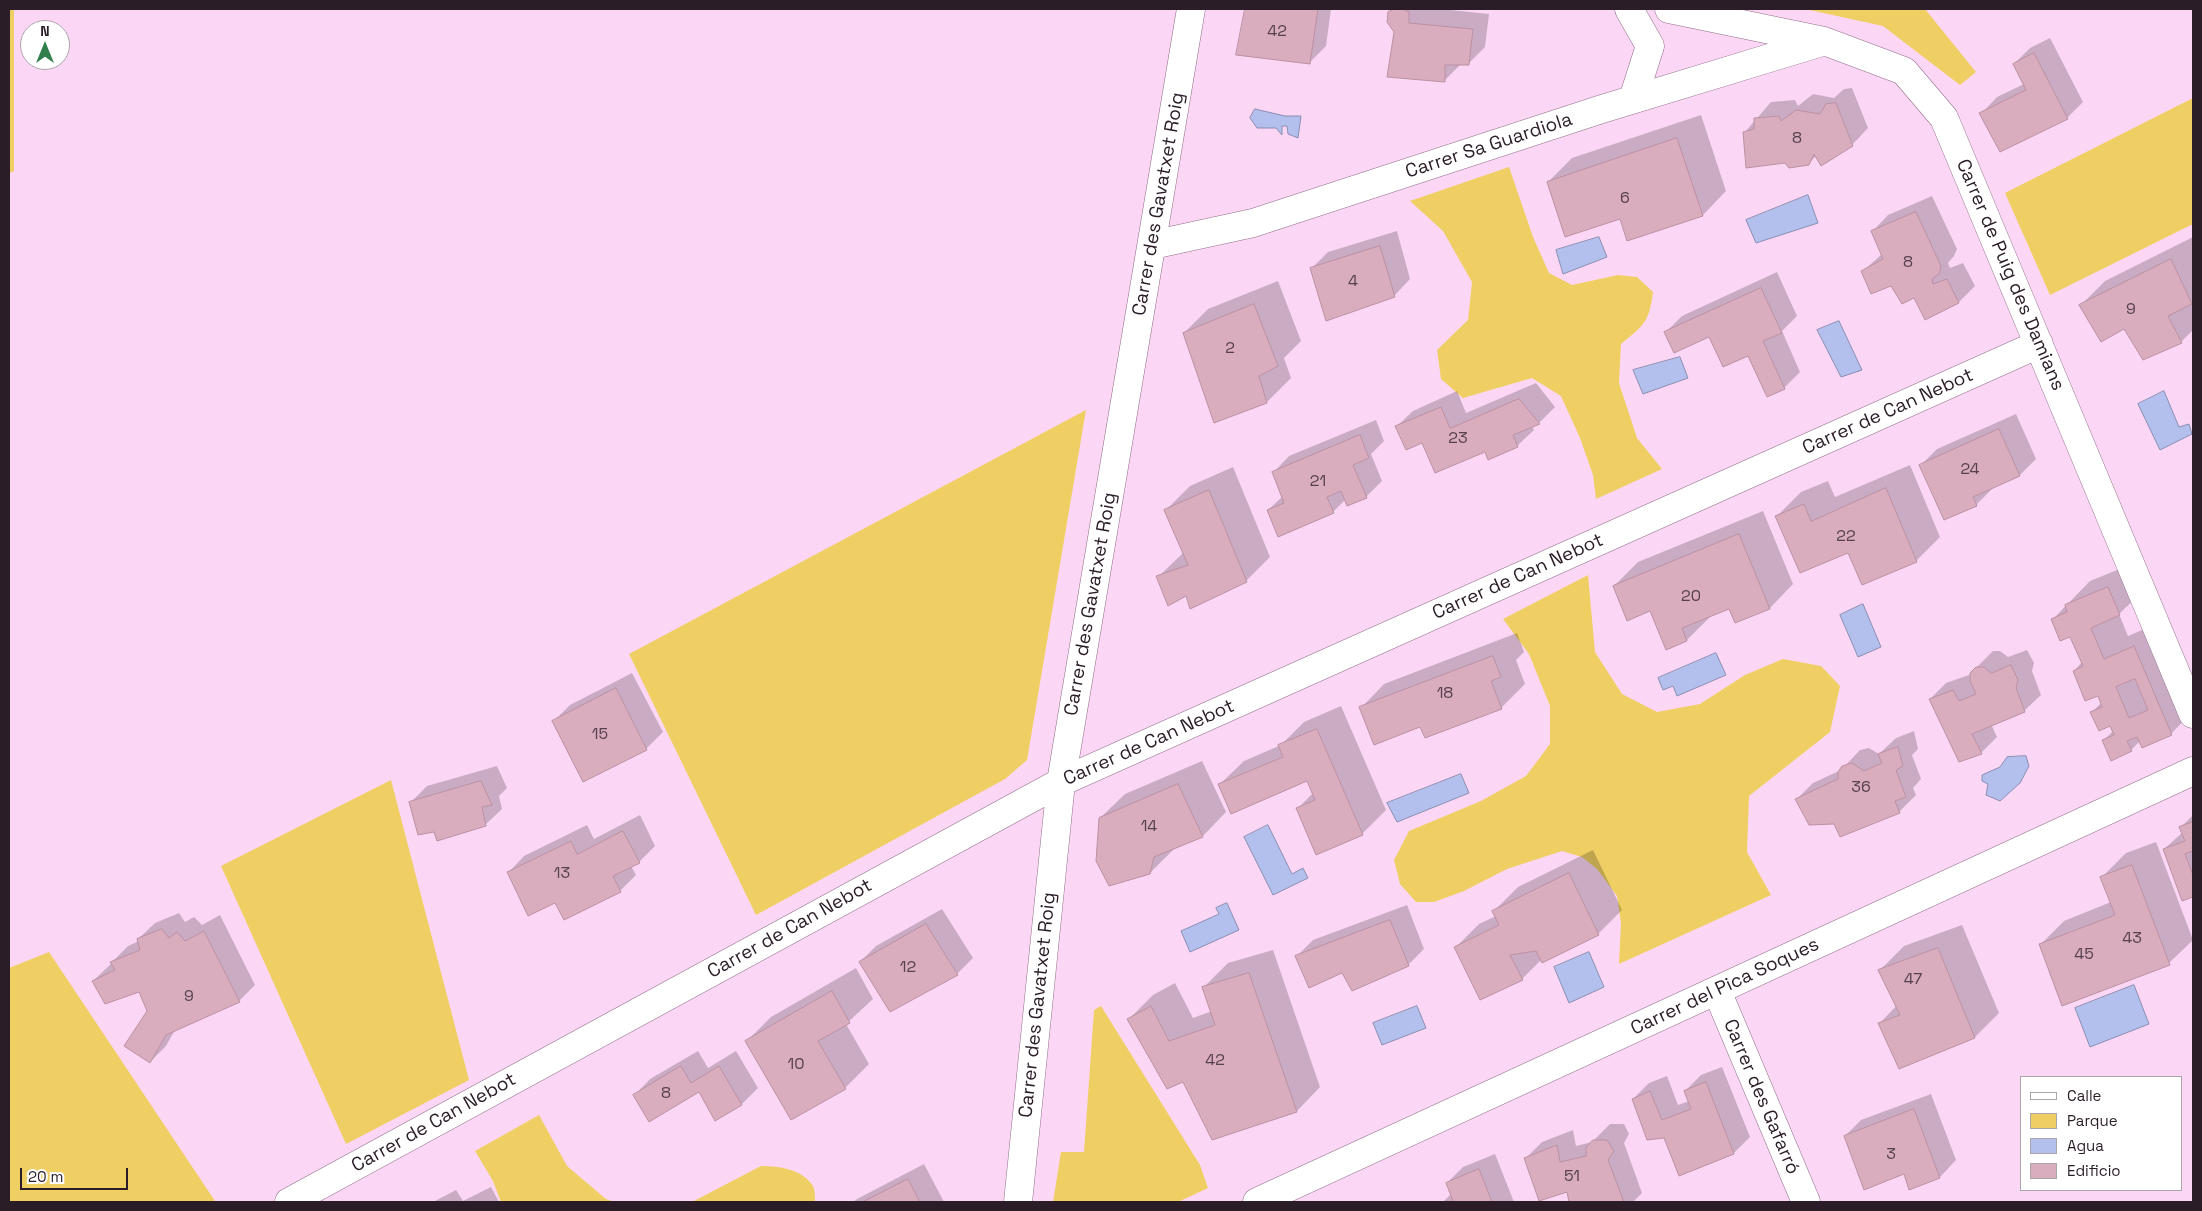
<!DOCTYPE html>
<html>
<head>
<meta charset="utf-8">
<style>
  body { margin:0 }
  #map { position:relative; width:2202px; height:1211px; overflow:hidden; background:#fcd7f5; font-family:"Space Grotesk",sans-serif }
  canvas { display:block }
  .frame { position:absolute; inset:0; border:10px solid #2b1d28; pointer-events:none }
  .legend { position:absolute; left:2020px; top:1076px; width:162px; height:115px; box-sizing:border-box; background:#fff; border:1px solid #aaa5a9; margin:0; padding:6px 9px; list-style:none; font-size:15px; color:#2b1d28 }
  .legend li { display:flex; align-items:center; gap:10px; height:25px }
  .legend b { width:25px; border:1px solid #aaa5a9 }
  .north { position:absolute; left:20px; top:20px; width:50px; height:50px; box-sizing:border-box; background:#fff; border:1px solid #aaa5a9; border-radius:50%; rotate:0deg; font-size:14px; font-weight:700; line-height:20px; text-align:center; color:#2b1d28 }
  .north::after { content:''; display:block; margin:auto; width:18px; height:22px; background:#317e4d; clip-path:polygon(50% 0,100% 100%,50% 72%,0 100%) }
  .scale { position:absolute; left:20px; top:1168px; width:108px; height:22px; box-sizing:border-box; border:2px solid #2b1d28; border-top:0; padding-left:6px; font-size:15px; line-height:18px; white-space:nowrap; color:#2b1d28; -webkit-text-stroke:4px #fff; paint-order:stroke }
</style>
</head>
<body>
<div id="map">
<canvas width="2202" height="1211"></canvas>
<div class="frame"></div>
<ul class="legend">
<li><b style="height:6px;background:#fff"></b>Calle</li>
<li><b style="height:14px;background:#efcf63"></b>Parque</li>
<li><b style="height:14px;background:#b3bfec"></b>Agua</li>
<li><b style="height:14px;background:#d9adbe"></b>Edificio</li>
</ul>
<div class="north">N</div>
<div class="scale">20 m</div>
</div>
<script>
const c = document.querySelector('canvas').getContext('2d');
c.lineJoin = 'round';
function fill(path, color) { c.fillStyle = color; c.fill(path, 'evenodd'); }
function stroke(path, color, width, dash) { c.strokeStyle = color; c.lineWidth = width; c.lineCap = dash ? 'butt' : 'round'; c.setLineDash(dash || []); c.stroke(path); }
function write(font, color, halo, rows, align = 'center') {
  c.font = font + ' "Space Grotesk",sans-serif'; c.lineWidth = 4.5; c.setLineDash([]); c.textBaseline = 'middle'; c.strokeStyle = halo; c.fillStyle = color; for (const [text, x, y, turn = 0] of rows) {
    c.save(); c.translate(x, y); c.rotate((+turn || 0) * Math.PI / 180); c.textAlign = isNaN(turn) ? turn : align; if (halo) c.strokeText(text, 0, 0); c.fillText(text, 0, 0); c.restore();
  }
}
const green = new Path2D(`
  M 9,9 L 14,9 L 14,171 L 9,173 Z
  M 1805,9 L 1925,9 L 1976,72 L 1960,85 L 1883,26 Z
  M 2193,98 L 2193,224 L 2050,295 L 2005,193 Z
  M 1509,167 L 1533,237 L 1549,273 L 1572,285 L 1618,275 L 1637,277 L 1653,292 C 1649,323 1644,325 1621,344 L 1619,383 L 1637,438 L 1662,469 L 1596,499 L 1593,475 L 1580,438 L 1561,396 L 1532,378 L 1463,398 L 1441,379 L 1437,350 L 1468,320 L 1472,282 L 1443,231 L 1410,201 Z
  M 1086,410 L 1027,760 L 1005,779 L 756,915 L 629,654 Z
  M 1588,575 L 1595,652 L 1622,694 L 1657,712 L 1700,704 L 1745,675 L 1783,659 L 1821,666 L 1840,686 L 1830,732 L 1749,796 L 1747,852 L 1771,895 L 1619,964 L 1621,923 L 1617,896 L 1597,869 L 1582,857 L 1562,851 L 1507,869 L 1464,891 L 1434,902 L 1416,902 L 1400,884 L 1394,860 L 1409,831 L 1481,801 L 1526,776 L 1550,744 L 1550,706 L 1529,654 L 1503,619 Z
  M 391,780 L 469,1080 L 346,1144 L 221,866 Z
  M 49,952 L 215,1201 L 9,1202 L 9,968 Z
  M 1101,1006 L 1200,1165 L 1208,1188 L 1178,1202 L 1053,1202 L 1061,1152 L 1084,1152 L 1094,1010 Z
  M 539,1115 L 567,1166 L 606,1199 L 615,1202 L 501,1202 L 493,1181 L 475,1151 Z
  M 761,1166 C 779,1166 802,1169 813,1186 C 815,1190 815,1197 815,1202 L 692,1202 Z`);
const water = new Path2D(`
  M 1255,109 L 1285,116 L 1301,116 L 1298,138 L 1288,134 L 1287,126 L 1282,126 L 1282,135 L 1276,128 L 1257,128 L 1250,118 Z
  M 1808,195 L 1818,223 L 1756,243 L 1746,220 Z
  M 1599,237 L 1607,257 L 1563,274 L 1556,250 Z
  M 1839,321 L 1862,370 L 1841,377 L 1817,330 Z
  M 1680,357 L 1688,378 L 1643,394 L 1633,370 Z
  M 2164,391 L 2179,427 L 2189,424 L 2192,434 L 2160,450 L 2138,404 Z
  M 1863,604 L 1881,647 L 1858,657 L 1840,615 Z
  M 1716,653 L 1726,675 L 1677,696 L 1673,686 L 1663,690 L 1658,678 Z
  M 2026,756 L 2029,766 L 2020,783 L 2000,801 L 1986,795 L 1988,784 L 1982,781 L 1982,775 L 2000,767 L 2007,757 Z
  M 1461,774 L 1469,793 L 1397,822 L 1387,803 Z
  M 1268,825 L 1292,874 L 1303,868 L 1308,878 L 1273,895 L 1244,837 Z
  M 1227,903 L 1239,930 L 1190,952 L 1181,931 L 1219,914 L 1216,908 Z
  M 1589,952 L 1604,987 L 1569,1003 L 1554,967 Z
  M 2134,985 L 2149,1024 L 2090,1047 L 2075,1008 Z
  M 1417,1006 L 1426,1028 L 1382,1045 L 1373,1023 Z`);
const shadow = new Path2D(`
  M 1246,9 L 1331,9 L 1326,46 L 1309,63 L 1238,54 Z
  M 1393,9 L 1441,9 L 1489,14 L 1485,47 L 1469,63 L 1460,65 L 1444,81 L 1395,32 L 1390,12 Z
  M 2050,38 L 2083,102 L 2067,118 L 1981,114 L 1997,97 L 2024,84 L 2014,64 L 2030,48 Z
  M 1852,88 L 1868,128 L 1852,145 L 1816,156 L 1809,163 L 1785,161 L 1745,132 L 1771,102 L 1795,100 L 1798,106 L 1813,94 L 1834,98 L 1844,89 Z
  M 1701,115 L 1726,191 L 1703,215 L 1548,182 L 1572,158 Z
  M 1932,196 L 1957,249 L 1954,256 L 1948,263 L 1950,268 L 1963,263 L 1975,286 L 1959,302 L 1925,318 L 1914,296 L 1863,271 L 1882,254 L 1872,232 L 1888,215 Z
  M 1397,231 L 1410,279 L 1394,296 L 1312,268 L 1328,252 Z
  M 2193,237 L 2193,330 L 2181,342 L 2125,328 L 2081,305 L 2105,281 Z
  M 1777,272 L 1797,316 L 1782,331 L 1800,372 L 1784,388 L 1749,354 L 1710,336 L 1666,332 L 1682,316 Z
  M 1278,281 L 1301,341 L 1284,358 L 1291,378 L 1267,402 L 1215,421 L 1184,333 L 1208,309 Z
  M 1536,383 L 1555,407 L 1539,423 L 1532,426 L 1534,430 L 1517,446 L 1486,450 L 1423,442 L 1396,427 L 1413,411 L 1457,391 L 1466,413 Z
  M 2016,414 L 2036,459 L 2020,475 L 1991,487 L 1992,489 L 1976,505 L 1921,465 L 1937,449 Z
  M 1376,420 L 1384,441 L 1371,454 L 1382,481 L 1366,497 L 1346,499 L 1333,512 L 1268,510 L 1283,496 L 1273,473 L 1289,456 Z
  M 1910,465 L 1940,537 L 1916,561 L 1863,584 L 1849,552 L 1777,516 L 1801,492 L 1828,481 L 1835,497 Z
  M 1233,467 L 1270,557 L 1246,581 L 1187,594 L 1158,577 L 1184,552 L 1166,510 L 1190,486 Z
  M 1763,511 L 1793,584 L 1770,608 L 1736,622 L 1729,607 L 1711,616 L 1687,640 L 1650,609 L 1614,586 L 1638,562 Z
  M 2132,564 L 2144,590 L 2119,614 L 2128,636 L 2158,623 L 2193,711 L 2171,734 L 2140,741 L 2131,750 L 2104,740 L 2113,731 L 2111,725 L 2092,712 L 2102,702 L 2098,694 L 2074,671 L 2082,662 L 2070,635 L 2052,620 L 2090,581 Z
  M 1517,633 L 1524,652 L 1516,660 L 1525,684 L 1501,708 L 1361,708 L 1384,684 Z
  M 2027,650 L 2034,663 L 2032,671 L 2041,695 L 2024,711 L 1991,724 L 1997,737 L 1981,753 L 1930,699 L 1946,683 L 1969,675 L 1971,678 L 1971,673 L 1993,651 L 2000,651 L 2008,657 Z
  M 632,673 L 663,732 L 646,749 L 584,780 L 554,721 L 570,705 Z
  M 1341,706 L 1386,810 L 1362,834 L 1298,808 L 1313,793 L 1308,780 L 1220,784 L 1244,761 L 1281,745 L 1304,722 Z
  M 1914,731 L 1918,749 L 1912,755 L 1921,779 L 1913,788 L 1916,795 L 1899,812 L 1835,823 L 1797,799 L 1813,783 L 1841,770 L 1860,750 L 1869,748 L 1879,754 L 1896,738 Z
  M 1202,761 L 1226,812 L 1203,836 L 1174,849 L 1150,873 L 1100,818 L 1125,794 Z
  M 497,766 L 507,788 L 499,796 L 502,809 L 485,825 L 435,831 L 411,802 L 427,786 Z
  M 640,815 L 655,846 L 639,862 L 631,866 L 636,875 L 620,891 L 508,873 L 524,856 L 587,825 L 594,839 Z
  M 2193,815 L 2193,896 L 2183,900 L 2164,849 L 2183,832 L 2181,827 Z
  M 2156,842 L 2193,940 L 2169,963 L 2063,1004 L 2040,945 L 2064,921 L 2111,902 L 2102,877 L 2126,853 Z
  M 1593,850 L 1622,910 L 1598,934 L 1541,960 L 1522,979 L 1455,948 L 1479,924 L 1496,916 L 1494,911 L 1518,887 Z
  M 1407,905 L 1424,949 L 1408,965 L 1343,971 L 1297,956 L 1313,940 Z
  M 942,909 L 973,958 L 957,974 L 860,962 L 876,946 Z
  M 179,913 L 185,922 L 194,917 L 202,925 L 220,915 L 255,985 L 239,1001 L 175,1030 L 166,1046 L 150,1062 L 149,1011 L 139,990 L 93,981 L 112,963 L 112,962 L 128,946 L 139,941 L 138,939 L 155,923 Z
  M 1962,925 L 1999,1013 L 1975,1037 L 1900,1067 L 1880,1023 L 1897,1005 L 1880,970 L 1904,946 Z
  M 1273,950 L 1320,1087 L 1297,1111 L 1183,1080 L 1129,1019 L 1153,995 L 1175,983 L 1193,1018 L 1212,1011 L 1204,987 L 1228,963 Z
  M 856,968 L 873,999 L 846,1024 L 869,1064 L 845,1088 L 747,1041 L 771,1017 Z
  M 698,1051 L 708,1068 L 736,1051 L 758,1088 L 742,1104 L 716,1119 L 699,1091 L 634,1096 L 650,1079 Z
  M 1722,1067 L 1750,1137 L 1734,1153 L 1665,1136 L 1633,1099 L 1649,1083 L 1667,1076 L 1678,1105 L 1689,1101 L 1685,1091 L 1701,1075 Z
  M 1931,1094 L 1956,1160 L 1940,1177 L 1910,1188 L 1904,1172 L 1845,1136 L 1861,1120 Z
  M 1610,1124 L 1624,1124 L 1629,1134 L 1624,1143 L 1642,1193 L 1633,1202 L 1571,1202 L 1568,1190 L 1526,1158 L 1542,1142 L 1573,1130 L 1576,1146 L 1592,1142 Z
  M 1495,1154 L 1514,1202 L 1443,1202 L 1451,1194 L 1447,1183 L 1463,1167 Z
  M 924,1164 L 944,1202 L 853,1202 L 857,1199 Z
  M 491,1187 L 499,1202 L 433,1202 L 456,1190 L 463,1201 Z`);
const building = new Path2D(`
  M 1245,9 L 1318,9 L 1310,64 L 1236,55 Z
  M 1395,9 L 1403,9 L 1409,12 L 1409,23 L 1473,29 L 1469,65 L 1445,65 L 1445,82 L 1387,77 L 1394,32 L 1387,22 L 1388,12 Z
  M 2034,53 L 2068,119 L 2000,152 L 1979,113 L 2026,90 L 2013,64 Z
  M 1836,103 L 1853,146 L 1821,166 L 1814,154 L 1809,165 L 1789,168 L 1785,163 L 1746,168 L 1743,132 L 1754,129 L 1754,118 L 1779,116 L 1781,121 L 1796,110 L 1820,114 L 1826,104 Z
  M 1677,138 L 1703,216 L 1627,241 L 1620,219 L 1565,237 L 1547,182 Z
  M 1916,212 L 1941,266 L 1939,274 L 1932,279 L 1933,284 L 1947,279 L 1959,303 L 1925,320 L 1914,298 L 1902,304 L 1891,286 L 1871,294 L 1861,271 L 1883,259 L 1871,231 Z
  M 1380,246 L 1395,297 L 1326,321 L 1310,268 Z
  M 2171,259 L 2192,304 L 2168,316 L 2182,343 L 2143,360 L 2124,329 L 2101,342 L 2079,305 Z
  M 1761,288 L 1782,333 L 1763,341 L 1785,389 L 1767,397 L 1748,356 L 1723,367 L 1709,337 L 1674,353 L 1664,332 Z
  M 1254,304 L 1278,366 L 1259,376 L 1267,403 L 1214,423 L 1183,333 Z
  M 1519,399 L 1540,424 L 1513,435 L 1518,447 L 1488,460 L 1485,452 L 1435,473 L 1422,443 L 1406,450 L 1395,426 L 1441,407 L 1450,428 Z
  M 1999,429 L 2020,476 L 1973,497 L 1977,506 L 1944,520 L 1919,465 Z
  M 1360,435 L 1369,458 L 1353,465 L 1367,498 L 1347,506 L 1341,491 L 1327,497 L 1334,513 L 1278,537 L 1267,510 L 1284,503 L 1272,472 Z
  M 1886,488 L 1917,562 L 1862,585 L 1848,553 L 1800,573 L 1775,516 L 1804,504 L 1811,521 Z
  M 1209,490 L 1247,582 L 1190,609 L 1186,596 L 1168,606 L 1156,576 L 1188,565 L 1164,510 Z
  M 1739,534 L 1770,609 L 1735,623 L 1729,609 L 1682,628 L 1687,641 L 1666,650 L 1650,611 L 1627,621 L 1613,586 Z
  M 2108,587 L 2120,615 L 2091,628 L 2104,659 L 2134,646 L 2172,735 L 2142,748 L 2137,737 L 2127,741 L 2132,751 L 2111,761 L 2102,740 L 2114,735 L 2110,726 L 2099,731 L 2090,712 L 2102,707 L 2098,696 L 2085,701 L 2073,671 L 2083,666 L 2070,637 L 2060,641 L 2051,619 L 2067,612 L 2065,605 ZM 2135,679 L 2148,710 L 2129,718 L 2116,687 Z
  M 1493,656 L 1501,677 L 1491,681 L 1502,709 L 1425,738 L 1420,727 L 1374,745 L 1359,707 Z
  M 2011,665 L 2018,680 L 2016,688 L 2025,712 L 1972,734 L 1982,754 L 1959,762 L 1929,699 L 1953,690 L 1959,701 L 1976,694 L 1970,681 L 1970,673 L 1976,667 L 1984,667 L 1991,673 Z
  M 616,688 L 647,750 L 583,782 L 552,721 Z
  M 1317,729 L 1363,835 L 1316,855 L 1296,808 L 1315,800 L 1307,781 L 1231,814 L 1218,784 L 1283,757 L 1278,745 Z
  M 1898,747 L 1903,766 L 1896,770 L 1906,797 L 1895,801 L 1900,813 L 1840,837 L 1834,824 L 1809,825 L 1795,799 L 1838,779 L 1838,772 L 1842,766 L 1852,763 L 1864,771 L 1882,763 L 1878,754 Z
  M 481,781 L 492,805 L 482,807 L 486,826 L 437,841 L 434,832 L 418,835 L 409,802 Z
  M 1178,784 L 1203,837 L 1154,857 L 1150,874 L 1109,886 L 1096,861 L 1099,818 Z
  M 2193,822 L 2193,851 L 2185,854 L 2193,875 L 2193,897 L 2182,901 L 2163,849 L 2185,841 L 2179,827 Z
  M 623,831 L 640,863 L 613,876 L 621,892 L 564,920 L 555,903 L 528,916 L 507,872 L 571,841 L 577,854 Z
  M 2132,865 L 2170,965 L 2062,1006 L 2039,944 L 2115,915 L 2100,877 Z
  M 1569,873 L 1599,935 L 1542,963 L 1536,951 L 1510,955 L 1523,980 L 1480,1000 L 1454,947 L 1499,925 L 1492,911 Z
  M 1390,920 L 1409,966 L 1352,991 L 1342,973 L 1309,988 L 1295,956 Z
  M 926,924 L 958,975 L 890,1012 L 859,962 Z
  M 162,929 L 169,938 L 177,932 L 185,941 L 204,931 L 240,1002 L 166,1035 L 150,1063 L 124,1046 L 147,1011 L 139,992 L 105,1004 L 92,981 L 115,970 L 110,962 L 140,950 L 137,939 Z
  M 1938,948 L 1975,1038 L 1899,1069 L 1878,1023 L 1900,1015 L 1878,970 Z
  M 1249,973 L 1297,1112 L 1212,1140 L 1183,1082 L 1167,1089 L 1127,1019 L 1151,1006 L 1169,1041 L 1215,1025 L 1202,987 Z
  M 832,991 L 850,1023 L 818,1041 L 846,1089 L 791,1120 L 745,1041 Z
  M 681,1066 L 691,1083 L 719,1066 L 742,1105 L 715,1121 L 699,1092 L 649,1122 L 633,1095 Z
  M 1706,1082 L 1734,1154 L 1679,1176 L 1664,1138 L 1647,1140 L 1632,1099 L 1650,1091 L 1662,1120 L 1691,1109 L 1684,1091 Z
  M 1914,1109 L 1940,1178 L 1909,1190 L 1904,1174 L 1864,1190 L 1844,1136 Z
  M 1593,1140 L 1607,1140 L 1614,1151 L 1608,1160 L 1624,1202 L 1569,1202 L 1567,1192 L 1539,1201 L 1524,1158 L 1557,1145 L 1560,1162 L 1586,1156 L 1586,1148 Z
  M 1479,1169 L 1492,1202 L 1451,1202 L 1453,1201 L 1446,1183 Z
  M 908,1179 L 920,1202 L 863,1202 Z`);
const minor = new Path2D(`
  M 1629,9 L 1650,46 L 1633,99
  M 1669,9 L 1824,41 L 1904,71 L 1944,118 L 2193,714
  M 1152,245 L 1253,223 L 1602,109 L 1822,42
  M 1717,991 L 1806,1202
  M 289,1202 L 1061,782 L 2039,344
  M 1018,1202 L 1061,782 L 1191,9
  M 1257,1202 L 2193,771`);
const numberNames = [
  ["42",1277,32],
  ["8",1797,139],
  ["6",1625,199],
  ["8",1908,263],
  ["4",1353,282],
  ["9",2131,310],
  ["2",1230,349],
  ["23",1458,439],
  ["24",1970,470],
  ["21",1318,482],
  ["22",1846,537],
  ["20",1691,597],
  ["18",1445,694],
  ["15",600,735],
  ["36",1861,788],
  ["14",1149,827],
  ["13",562,874],
  ["43",2132,939],
  ["45",2084,955],
  ["12",908,968],
  ["47",1913,980],
  ["9",189,997],
  ["42",1215,1061],
  ["10",796,1065],
  ["8",666,1094],
  ["3",1891,1155],
  ["51",1572,1177]
];
const streetNames = [
  ["Carrer Sa Guardiola",1489,146,-18],
  ["Carrer des Gavatxet Roig",1159,204,-80],
  ["Carrer de Puig des Damians",2010,275,67],
  ["Carrer de Can Nebot",1888,412,-24],
  ["Carrer de Can Nebot",1518,577,-24],
  ["Carrer des Gavatxet Roig",1091,604,-80],
  ["Carrer de Can Nebot",1149,743,-24],
  ["Carrer de Can Nebot",790,929,-29],
  ["Carrer del Pica Soques",1725,987,-25],
  ["Carrer des Gavatxet Roig",1038,1005,-84],
  ["Carrer des Gafarró",1761,1097,67],
  ["Carrer de Can Nebot",434,1123,-29]
];
fill(green, '#efcf63');
fill(water, '#b3bfec');
stroke(water, '#8a8eb1', 1);
fill(shadow, '#0003');
fill(building, '#d9adbe');
stroke(building, '#bb90a1', 1);
stroke(minor, '#8f6e88', 29);
stroke(minor, '#fff', 28);
write('16px', '#56414e', null, numberNames);
write('19px', '#2b1d28', '#fff', streetNames);
</script>
</body>
</html>
